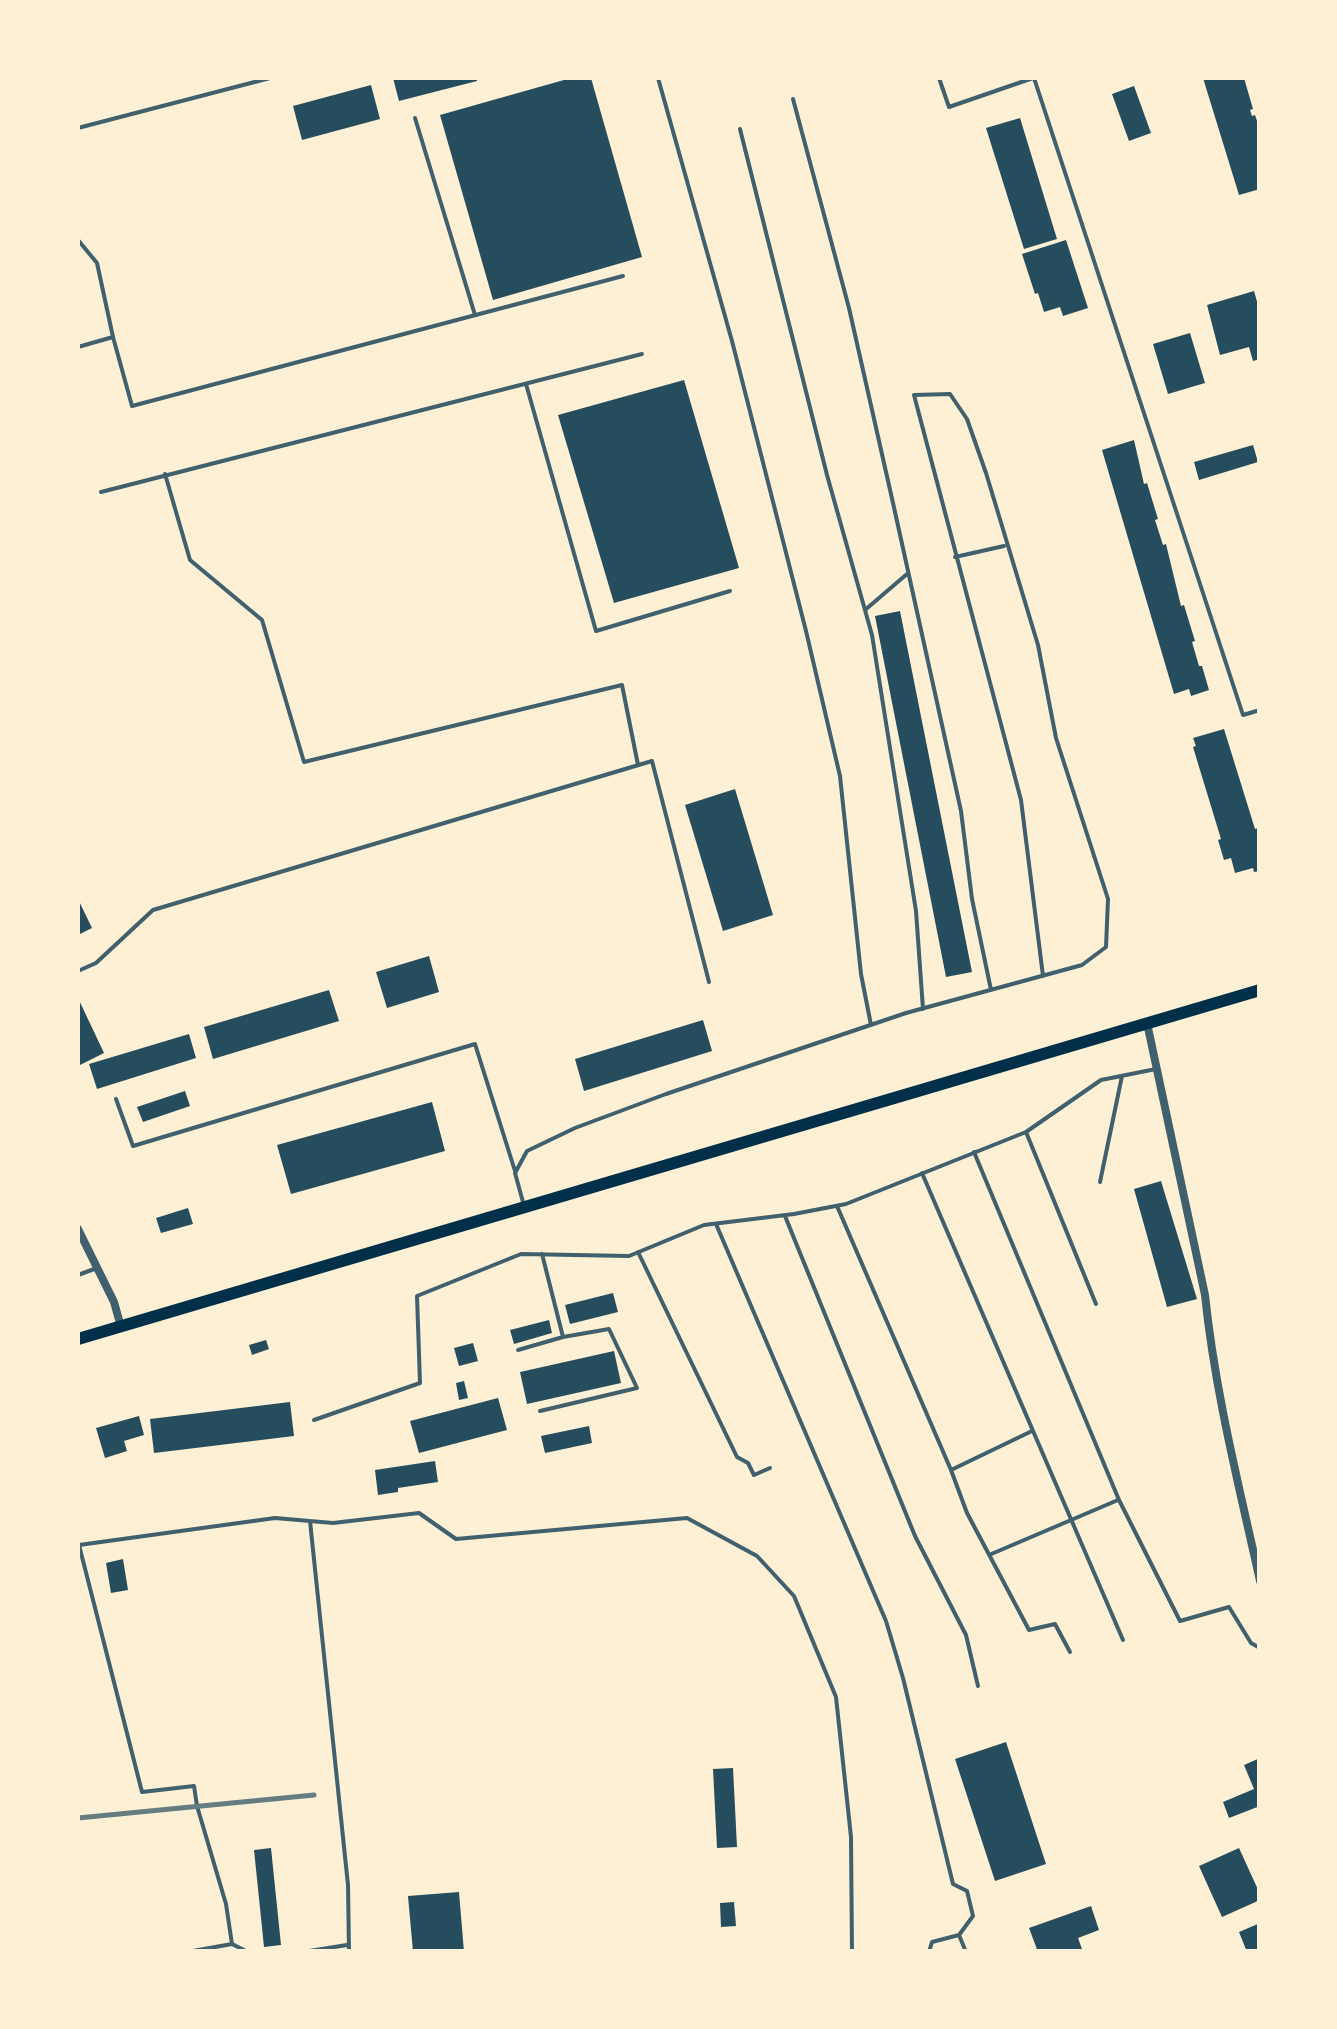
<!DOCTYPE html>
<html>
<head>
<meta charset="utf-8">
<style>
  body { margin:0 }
  #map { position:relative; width:1337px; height:2029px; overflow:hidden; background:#fdf0d5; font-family:"Work Sans",sans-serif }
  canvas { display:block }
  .frame { position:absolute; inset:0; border:80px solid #fdf0d5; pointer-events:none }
</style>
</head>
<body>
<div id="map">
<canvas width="1337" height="2029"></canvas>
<div class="frame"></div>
</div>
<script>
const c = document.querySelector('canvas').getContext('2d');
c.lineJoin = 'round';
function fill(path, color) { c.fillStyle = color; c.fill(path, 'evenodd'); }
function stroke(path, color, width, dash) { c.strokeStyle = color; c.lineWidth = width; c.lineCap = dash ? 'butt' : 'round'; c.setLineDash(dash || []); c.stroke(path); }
const building = new Path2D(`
  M 393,78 L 477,78 L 477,81 L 399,101 Z
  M 571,78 L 591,78 L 642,257 L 493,300 L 440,115 Z
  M 1203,78 L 1244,78 L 1253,109 L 1250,110 L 1252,116 L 1255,115 L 1260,130 L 1260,189 L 1239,195 Z
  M 371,85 L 380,119 L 302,140 L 293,106 Z
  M 1134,86 L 1151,133 L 1129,141 L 1112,94 Z
  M 1020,118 L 1057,239 L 1024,249 L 986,128 Z
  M 1066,240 L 1088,308 L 1063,316 L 1060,307 L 1044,312 L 1038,293 L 1035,294 L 1022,254 Z
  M 1254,291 L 1260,312 L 1260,359 L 1253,361 L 1249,347 L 1220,355 L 1207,305 Z
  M 1190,333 L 1205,383 L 1168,394 L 1153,344 Z
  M 684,380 L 739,568 L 614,603 L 558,415 Z
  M 1134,440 L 1144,484 L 1147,483 L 1158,519 L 1155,520 L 1163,545 L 1166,544 L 1181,606 L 1184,605 L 1195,641 L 1192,642 L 1199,666 L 1202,666 L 1209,690 L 1191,696 L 1189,689 L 1174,694 L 1102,450 Z
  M 1253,445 L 1258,462 L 1199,480 L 1194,462 Z
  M 900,611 L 972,972 L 946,977 L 875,616 Z
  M 1224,729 L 1255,829 L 1260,827 L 1260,871 L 1254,872 L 1253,868 L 1235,873 L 1231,858 L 1224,860 L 1218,840 L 1221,839 L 1193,747 L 1196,746 L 1193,738 Z
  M 735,789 L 773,915 L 723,931 L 685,805 Z
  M 78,899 L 92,928 L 78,935 Z
  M 429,956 L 439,992 L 387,1008 L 376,972 Z
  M 329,990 L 339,1021 L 213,1059 L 204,1027 Z
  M 78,998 L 104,1053 L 78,1066 Z
  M 703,1020 L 712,1051 L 584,1091 L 575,1059 Z
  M 189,1034 L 196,1058 L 97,1089 L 89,1064 Z
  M 185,1091 L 190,1106 L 143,1122 L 137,1107 Z
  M 432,1102 L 445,1151 L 291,1194 L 277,1145 Z
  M 1161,1181 L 1197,1299 L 1167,1307 L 1134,1189 Z
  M 188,1208 L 193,1224 L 161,1233 L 156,1218 Z
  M 613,1293 L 618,1312 L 570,1324 L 565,1305 Z
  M 549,1320 L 552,1333 L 514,1344 L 510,1330 Z
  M 266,1340 L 269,1349 L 252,1355 L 249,1345 Z
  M 473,1343 L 478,1361 L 459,1366 L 454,1348 Z
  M 614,1351 L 621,1383 L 527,1404 L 520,1372 Z
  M 464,1381 L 468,1398 L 459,1400 L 456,1383 Z
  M 498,1398 L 507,1430 L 419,1453 L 410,1421 Z
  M 290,1402 L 294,1436 L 154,1453 L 150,1419 Z
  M 139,1416 L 144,1435 L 124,1441 L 127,1451 L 105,1458 L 96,1428 Z
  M 589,1426 L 592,1443 L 545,1453 L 541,1436 Z
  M 435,1461 L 438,1482 L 398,1488 L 398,1492 L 378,1495 L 375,1470 Z
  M 123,1559 L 128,1590 L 111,1593 L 106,1563 Z
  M 1006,1742 L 1046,1864 L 995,1881 L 955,1759 Z
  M 1260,1758 L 1260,1806 L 1229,1818 L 1223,1802 L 1254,1789 L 1244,1765 Z
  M 733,1768 L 737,1847 L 717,1848 L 713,1769 Z
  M 271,1848 L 281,1945 L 264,1947 L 254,1850 Z
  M 1239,1848 L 1260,1894 L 1260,1900 L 1222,1917 L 1199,1866 Z
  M 459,1892 L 464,1952 L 413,1952 L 408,1896 Z
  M 734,1902 L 736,1926 L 721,1927 L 720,1903 Z
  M 1091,1906 L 1099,1930 L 1078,1938 L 1083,1952 L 1047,1952 L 1047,1949 L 1038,1952 L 1029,1928 Z
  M 1260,1923 L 1260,1952 L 1247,1952 L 1239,1932 Z`);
const service = new Path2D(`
  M 658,78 L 732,341 L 806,631 L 840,776 L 861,974 L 871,1025
  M 939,78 L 949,107 L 1033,78
  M 1034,78 L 1243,715 L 1260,710
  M 793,99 L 849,308 L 893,503 L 961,811 L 972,899 L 991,990
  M 415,118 L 475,315
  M 78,128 L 270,78
  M 740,129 L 827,475 L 872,635 L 916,911 L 923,1009
  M 78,240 L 97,263 L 113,337
  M 78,347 L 113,337 L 132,406 L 623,276
  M 526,384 L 596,631 L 730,591
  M 165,474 L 190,560 L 262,620 L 304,762 L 622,685 L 638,765
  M 101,492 L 642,354
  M 955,557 L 1004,546
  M 865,610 L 907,574
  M 78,971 L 96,963 L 153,910 L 652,761 L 709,982
  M 116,1099 L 133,1146 L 475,1044 L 515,1171
  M 1026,1132 L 1096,1304
  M 974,1152 L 1119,1500 L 1180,1621 L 1229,1607 L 1251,1643 L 1260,1648
  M 922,1173 L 1123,1640
  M 1100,1182 L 1122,1076
  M 523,1202 L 515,1173 L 527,1151 L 575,1128 L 666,1094 L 906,1013 L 1082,965 L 1106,947 L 1108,899 L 1056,738 L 1038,645 L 986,473 L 967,419 L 950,394 L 914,395 L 1021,800 L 1043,976
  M 837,1206 L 951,1470 L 967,1513 L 1029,1630 L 1055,1624 L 1070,1652
  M 785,1216 L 915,1536 L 966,1635 L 978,1686
  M 716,1224 L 886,1621 L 903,1678 L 953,1884 L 967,1891 L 973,1916 L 959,1935 L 932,1942 L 929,1952
  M 638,1252 L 737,1457 L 748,1463 L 754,1475 L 770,1468
  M 542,1254 L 563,1337
  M 78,1275 L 97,1268
  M 518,1350 L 563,1337 L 609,1329 L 637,1388 L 540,1411
  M 314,1420 L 420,1383 L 417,1296 L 521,1254 L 629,1256 L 704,1225 L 794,1214 L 846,1204 L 1026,1132 L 1101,1080 L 1156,1069
  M 951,1470 L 1032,1431
  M 310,1521 L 348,1885 L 349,1952
  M 989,1555 L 1118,1500
  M 959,1935 L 966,1952
  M 232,1944 L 226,1904 L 197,1806 L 194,1786 L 142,1792 L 79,1545 L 275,1518 L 333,1523 L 419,1513 L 456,1539 L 687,1518 L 757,1556 L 794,1596 L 836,1697 L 851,1837 L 852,1952
  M 187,1952 L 232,1944 L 248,1952
  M 303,1952 L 347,1945`);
const minor = new Path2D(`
  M 1147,1023 L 1205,1295 C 1215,1392 1239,1486 1260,1581
  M 78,1229 L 114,1302 L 121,1327`);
const primary = new Path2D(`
  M 78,1339 L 1260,990`);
const rail = new Path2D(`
  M 78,1818 L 314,1795`);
fill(building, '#264d5e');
stroke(service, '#3f606c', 4);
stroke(minor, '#3f606c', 8);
stroke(primary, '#003049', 12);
stroke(rail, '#657d81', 5);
</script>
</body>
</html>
